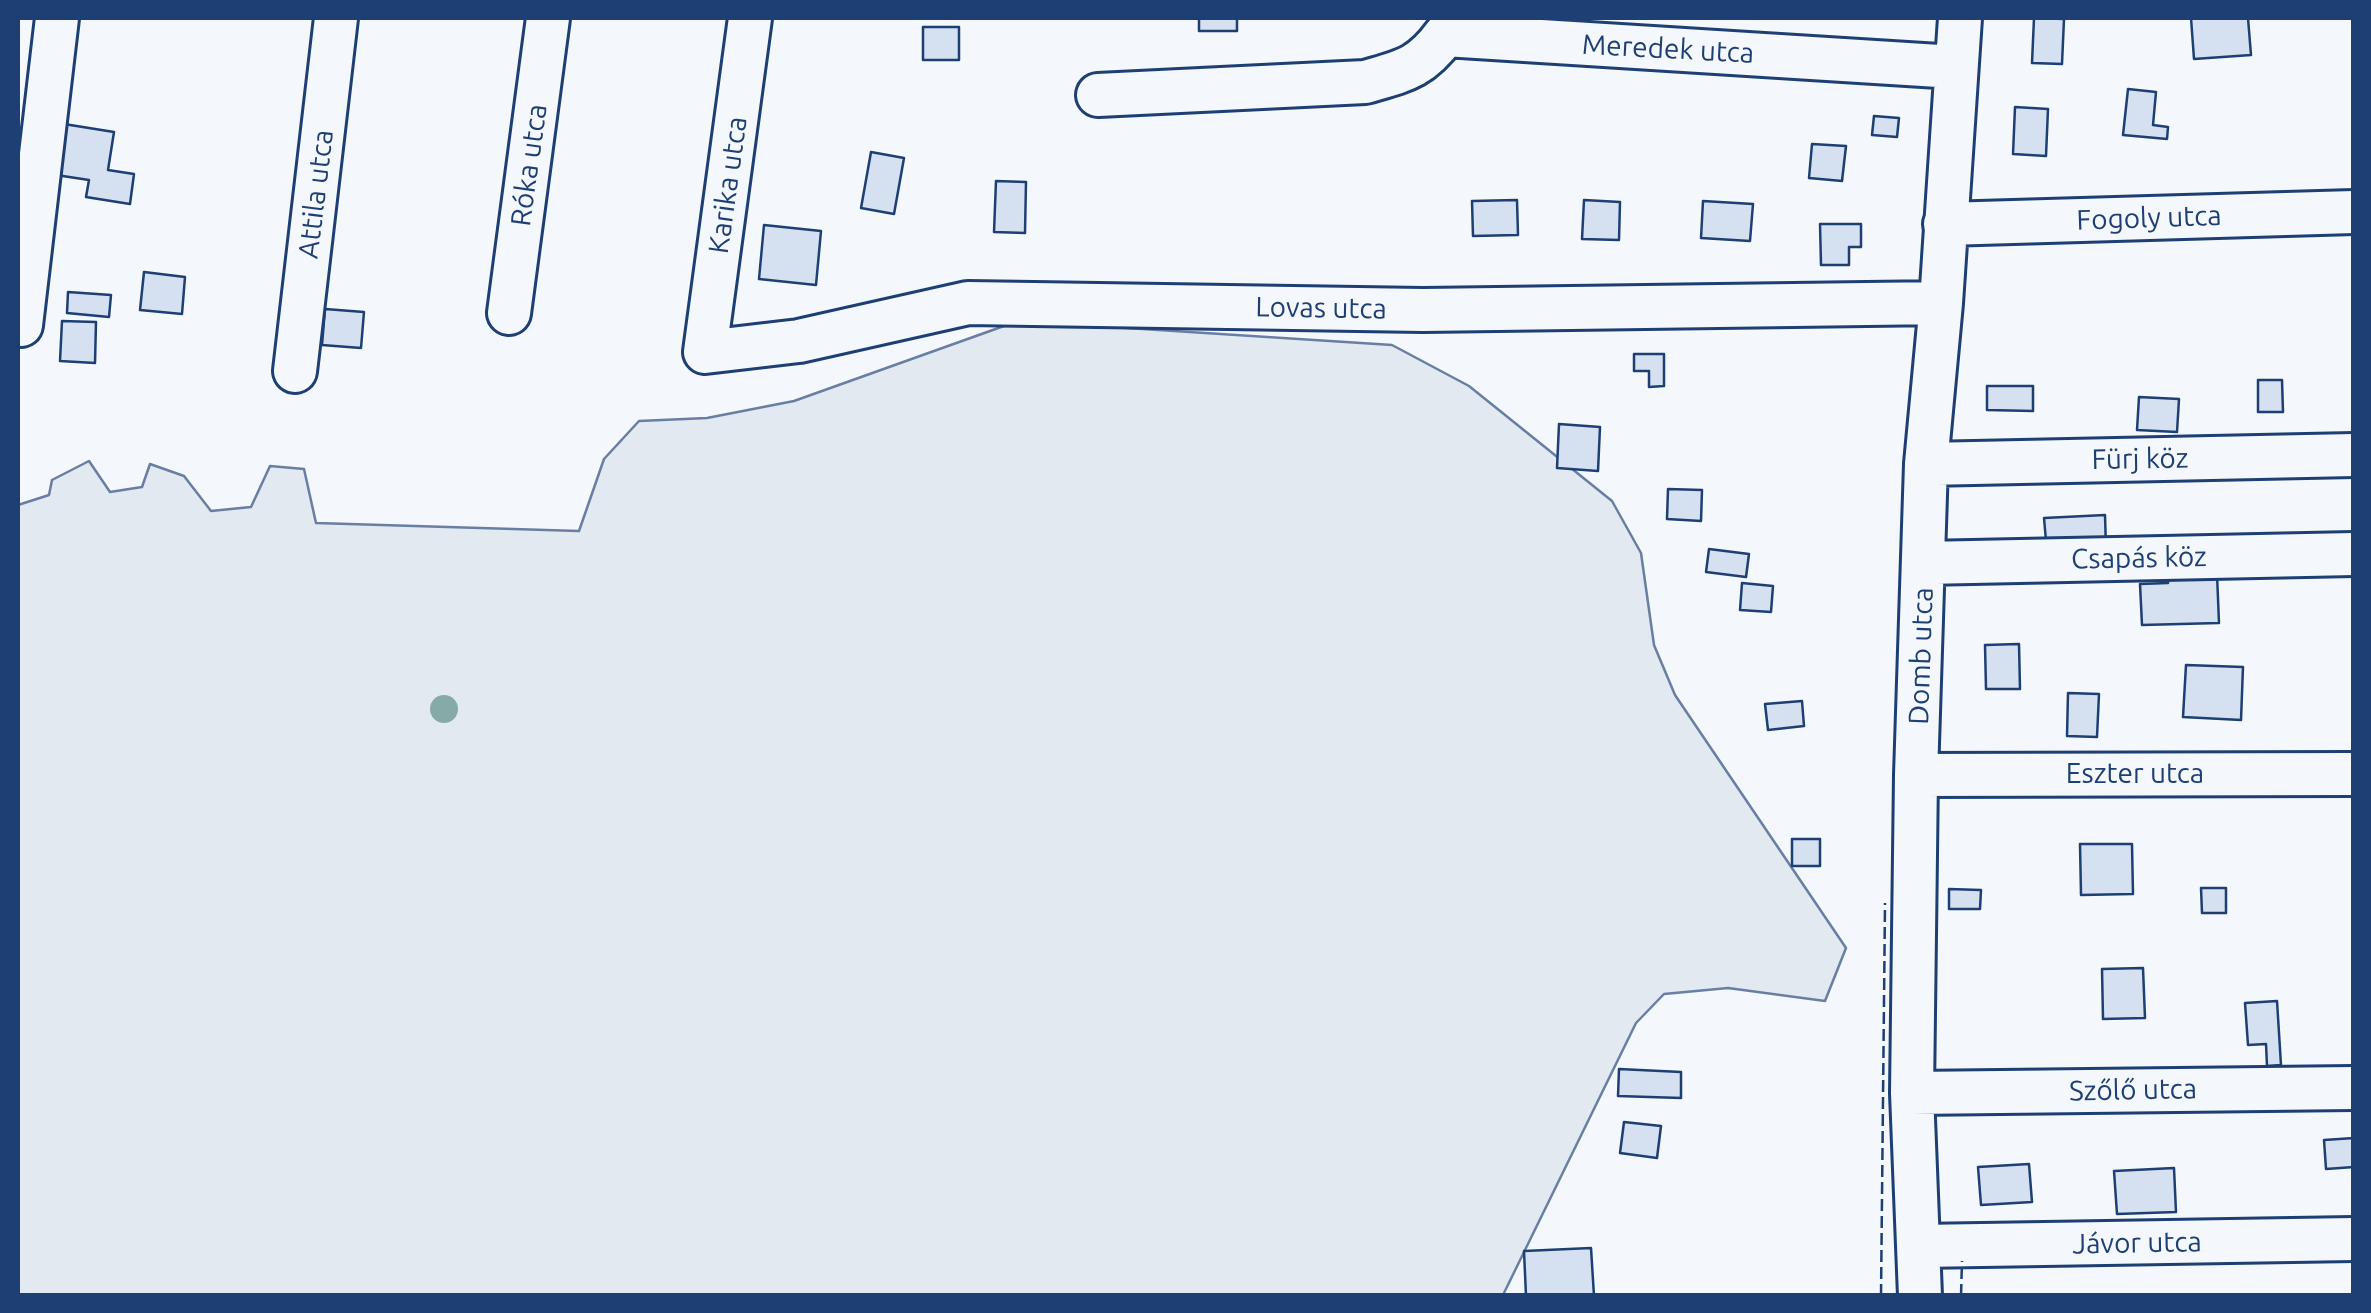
<!DOCTYPE html>
<html>
<head>
<meta charset="utf-8">
<style>
  body { margin:0 }
  #map { position:relative; width:2371px; height:1313px; overflow:hidden; background:#f4f7fb; font-family:Ubuntu,sans-serif }
  canvas { display:block }
  .frame { position:absolute; inset:0; border:20px solid #1d3f73; pointer-events:none }
</style>
</head>
<body>
<div id="map">
<canvas width="2371" height="1313"></canvas>
<div class="frame"></div>
</div>
<script>
const c = document.querySelector('canvas').getContext('2d');
c.lineJoin = 'round';
function fill(path, color) { c.fillStyle = color; c.fill(path, 'evenodd'); }
function stroke(path, color, width, dash) { c.strokeStyle = color; c.lineWidth = width; c.lineCap = dash ? 'butt' : 'round'; c.setLineDash(dash || []); c.stroke(path); }
function write(font, color, halo, rows, align = 'center') {
  c.font = font + ' Ubuntu,sans-serif'; c.lineWidth = 8; c.setLineDash([]); c.textBaseline = 'middle'; c.strokeStyle = halo; c.fillStyle = color; for (const [text, x, y, turn = 0] of rows) {
    c.save(); c.translate(x, y); c.rotate((+turn || 0) * Math.PI / 180); c.textAlign = isNaN(turn) ? turn : align; if (halo) c.strokeText(text, 0, 0); c.fillText(text, 0, 0); c.restore();
  }
}
const green = new Path2D(`
  M 1018,321 L 1392,345 L 1469,386 L 1612,501 L 1641,553 L 1654,645 L 1675,695 L 1846,948 L 1825,1001 L 1728,988 L 1664,994 L 1636,1023 L 1503,1295 L 18,1295 L 18,505 L 49,495 L 52,480 L 89,461 L 110,492 L 142,487 L 150,464 L 184,476 L 211,511 L 251,507 L 270,466 L 304,469 L 316,523 L 579,531 L 604,459 L 639,421 L 707,418 L 794,401 Z`);
const building = new Path2D(`
  M 1199,18 L 1237,18 L 1237,31 L 1199,31 Z
  M 2034,18 L 2064,19 L 2062,64 L 2032,63 Z
  M 2191,18 L 2248,18 L 2251,55 L 2194,59 Z
  M 923,27 L 959,27 L 959,60 L 923,60 Z
  M 2128,89 L 2156,92 L 2153,125 L 2168,127 L 2167,139 L 2123,135 Z
  M 2015,107 L 2048,109 L 2046,156 L 2013,154 Z
  M 1874,116 L 1899,118 L 1897,137 L 1872,135 Z
  M 64,124 L 114,132 L 108,170 L 134,174 L 130,204 L 86,197 L 89,180 L 56,175 Z
  M 1812,144 L 1846,146 L 1842,181 L 1809,178 Z
  M 871,152 L 904,158 L 894,214 L 861,208 Z
  M 996,181 L 1026,182 L 1025,233 L 994,232 Z
  M 1517,200 L 1518,235 L 1473,236 L 1472,201 Z
  M 1584,200 L 1620,202 L 1619,240 L 1582,239 Z
  M 1703,201 L 1753,204 L 1750,241 L 1701,238 Z
  M 1820,224 L 1861,224 L 1861,247 L 1849,247 L 1849,265 L 1821,265 Z
  M 764,225 L 821,231 L 816,285 L 759,279 Z
  M 144,272 L 185,277 L 182,314 L 140,310 Z
  M 68,292 L 111,295 L 109,317 L 67,313 Z
  M 325,309 L 364,312 L 361,348 L 322,345 Z
  M 62,321 L 96,322 L 95,363 L 60,361 Z
  M 1634,354 L 1664,354 L 1664,386 L 1649,387 L 1649,371 L 1634,371 Z
  M 2258,380 L 2282,380 L 2283,412 L 2258,412 Z
  M 1987,386 L 2033,386 L 2033,411 L 1987,410 Z
  M 2139,397 L 2179,399 L 2177,432 L 2137,430 Z
  M 1559,424 L 1600,427 L 1598,471 L 1557,468 Z
  M 1668,489 L 1702,490 L 1701,521 L 1667,519 Z
  M 2105,515 L 2106,549 L 2047,552 L 2044,518 Z
  M 1709,549 L 1749,554 L 1746,577 L 1706,572 Z
  M 2168,574 L 2217,574 L 2219,623 L 2142,625 L 2140,584 L 2168,583 Z
  M 1742,583 L 1773,586 L 1771,612 L 1740,610 Z
  M 2019,644 L 2020,689 L 1986,689 L 1985,645 Z
  M 2186,665 L 2243,667 L 2241,720 L 2183,717 Z
  M 2068,693 L 2099,694 L 2097,737 L 2067,736 Z
  M 1802,701 L 1804,726 L 1768,730 L 1765,704 Z
  M 1792,839 L 1820,839 L 1820,866 L 1792,866 Z
  M 2080,844 L 2132,844 L 2133,894 L 2081,895 Z
  M 2201,888 L 2226,888 L 2226,913 L 2202,913 Z
  M 1949,889 L 1981,890 L 1980,909 L 1949,909 Z
  M 2143,968 L 2145,1018 L 2103,1019 L 2102,969 Z
  M 2277,1001 L 2281,1065 L 2267,1066 L 2266,1044 L 2248,1045 L 2245,1003 Z
  M 1619,1069 L 1681,1072 L 1681,1098 L 1618,1096 Z
  M 1624,1122 L 1661,1126 L 1657,1158 L 1620,1153 Z
  M 2354,1138 L 2354,1167 L 2326,1169 L 2324,1140 Z
  M 2029,1164 L 2032,1202 L 1981,1205 L 1978,1167 Z
  M 2174,1168 L 2176,1212 L 2117,1214 L 2114,1171 Z
  M 1591,1248 L 1594,1296 L 1526,1296 L 1524,1251 Z`);
const minor = new Path2D(`
  M 750,18 L 705,352 L 799,341 L 968,303 L 1423,310 L 1941,303
  M 1098,95 L 1365,82 C 1403,71 1420,69 1445,35 L 1955,67
  M 1945,224 L 2354,212
  M 509,313 L 548,18
  M 21,325 L 57,18
  M 295,371 L 336,18
  M 1926,464 L 2354,455
  M 1924,563 L 2354,554
  M 1916,775 L 2354,774
  M 1912,1093 L 2354,1088
  M 1920,1246 L 2354,1239
  M 1920,1296 L 1912,1093 L 1916,775 L 1926,464 L 1941,303 L 1960,18`);
const fence = new Path2D(`
  M 1881,1296 L 1885,903
  M 1961,1296 L 1962,1261`);
const trees = [
  [444,709]
];
const streetNames = [
  ["Meredek utca",1668,49,3],
  ["Róka utca",529,165,-82],
  ["Karika utca",728,185,-82],
  ["Attila utca",316,194,-83],
  ["Fogoly utca",2149,218,-2],
  ["Lovas utca",1321,308,1],
  ["Fürj köz",2140,459,-1],
  ["Csapás köz",2139,558,-1],
  ["Domb utca",1921,656,-88],
  ["Eszter utca",2135,774],
  ["Szőlő utca",2133,1090,-1],
  ["Jávor utca",2137,1243,-1]
];
fill(green, '#e3e9f0');
stroke(green, '#687fa3', 2.5);
fill(building, '#d5e0f0');
stroke(building, '#1d3f73', 2.5);
stroke(minor, '#1d3f73', 48);
stroke(minor, '#f4f7fb', 42);
stroke(fence, '#1d3f73', 2.5, [12, 5]);
c.fillStyle = '#86aba6';
for (const [x, y] of trees) { c.beginPath(); c.arc(x, y, 14, 0, 2 * Math.PI); c.fill(); }
write('28px', '#1d3f73', '#f4f7fb', streetNames);
</script>
</body>
</html>
